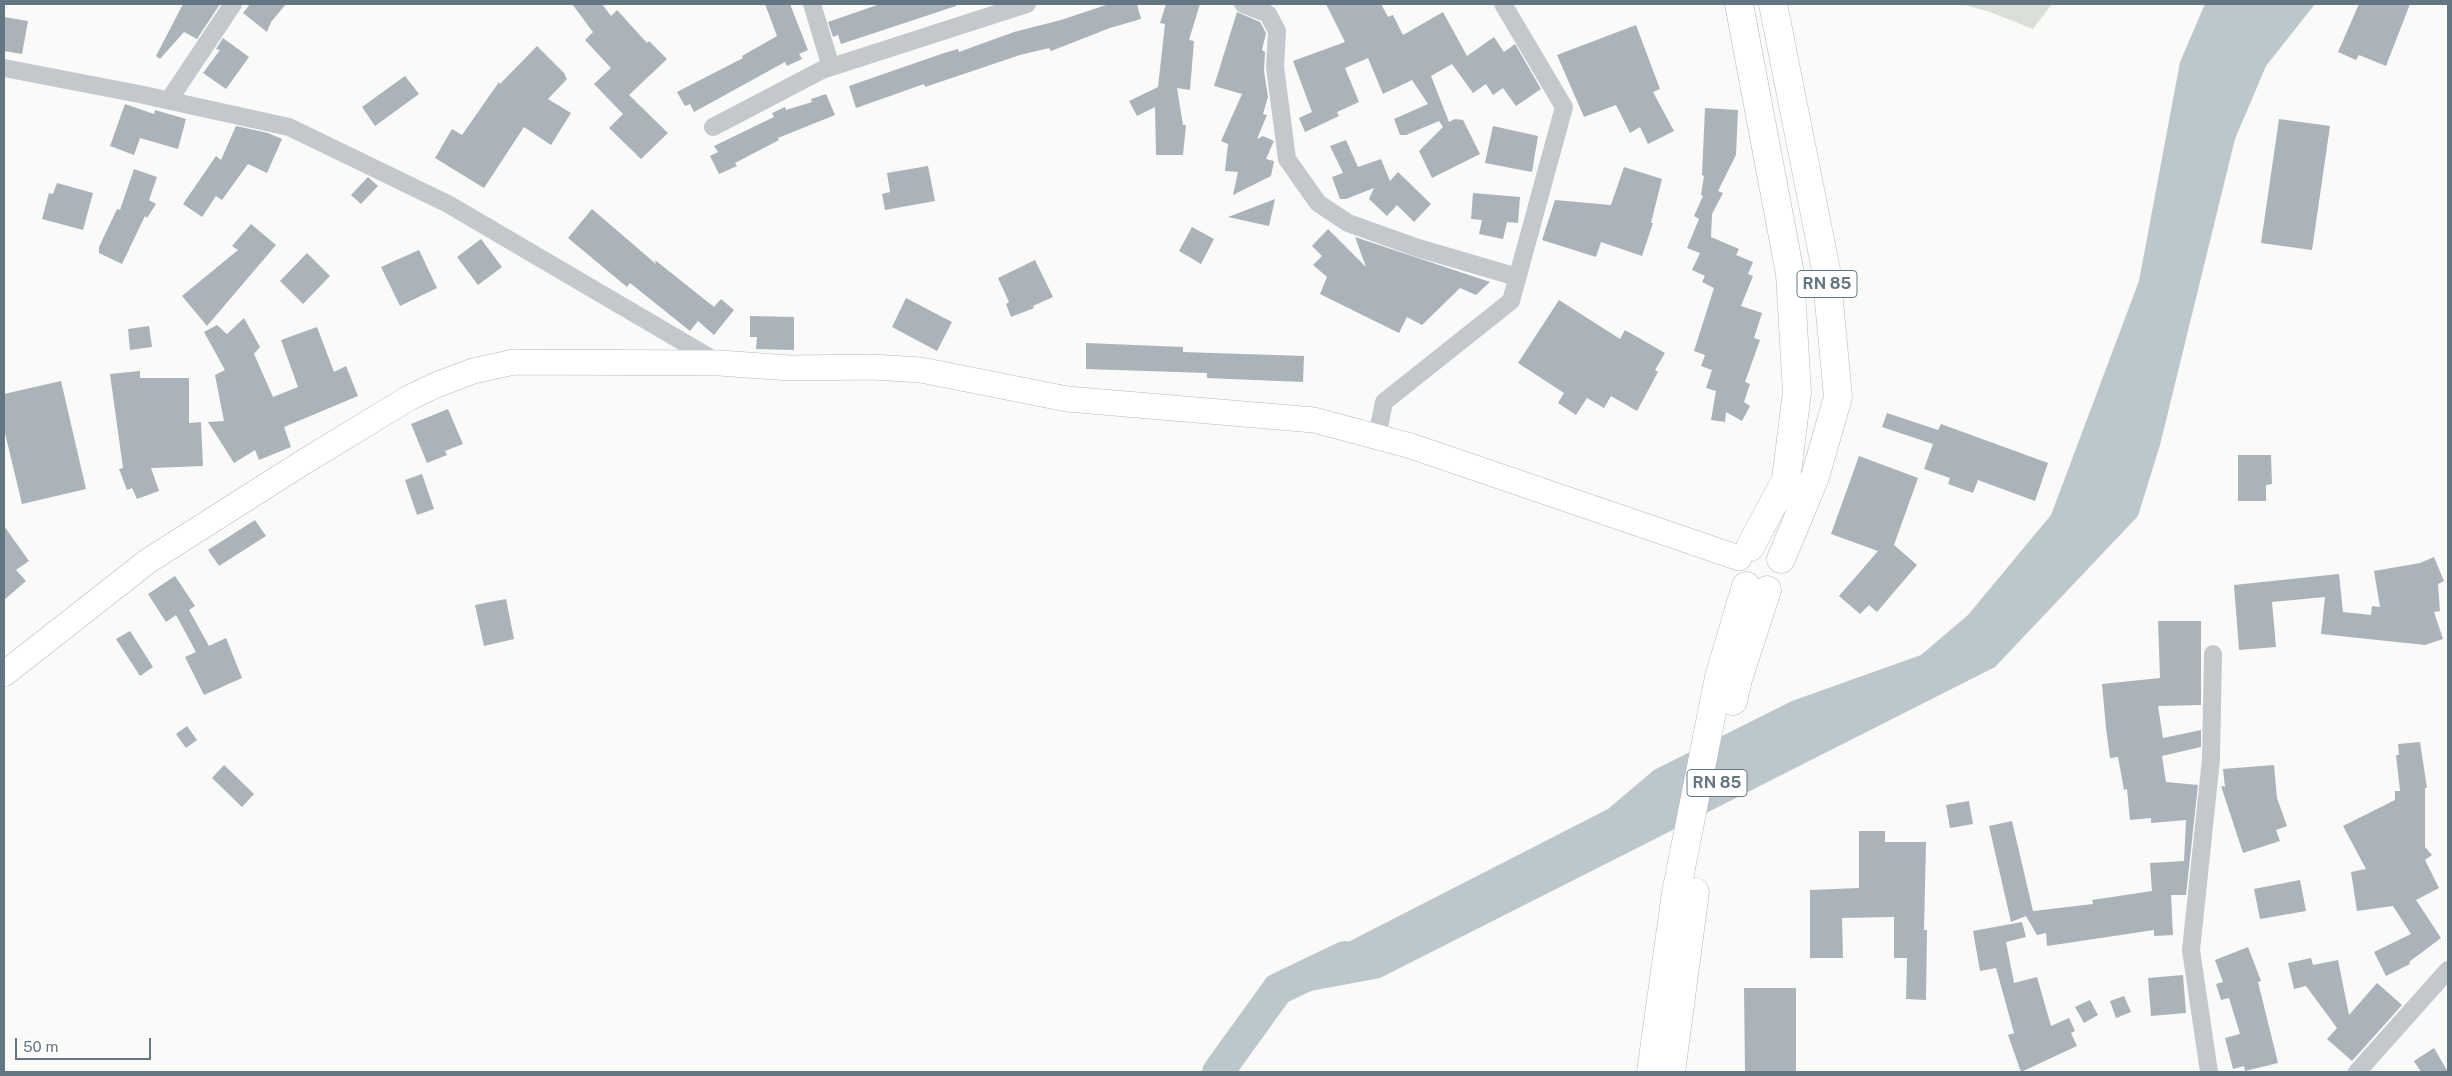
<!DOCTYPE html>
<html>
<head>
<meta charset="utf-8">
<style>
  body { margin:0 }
  #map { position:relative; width:2452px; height:1076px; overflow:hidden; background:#fafaf8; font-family:"Public Sans",sans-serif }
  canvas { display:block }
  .frame { position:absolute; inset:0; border:5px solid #657683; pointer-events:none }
  .scale { position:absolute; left:15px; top:1038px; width:136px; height:22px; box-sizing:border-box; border:2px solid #657683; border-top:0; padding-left:6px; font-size:15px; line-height:18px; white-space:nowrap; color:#657683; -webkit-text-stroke:4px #fff; paint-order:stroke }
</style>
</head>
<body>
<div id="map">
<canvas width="2452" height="1076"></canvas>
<div class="frame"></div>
<div class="scale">50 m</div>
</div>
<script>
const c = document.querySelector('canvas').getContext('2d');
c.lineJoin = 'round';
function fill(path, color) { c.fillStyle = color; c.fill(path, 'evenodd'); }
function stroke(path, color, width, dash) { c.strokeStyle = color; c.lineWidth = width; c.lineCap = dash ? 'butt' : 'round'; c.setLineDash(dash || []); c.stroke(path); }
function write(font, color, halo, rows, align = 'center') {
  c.font = font + ' "Public Sans",sans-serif'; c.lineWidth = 5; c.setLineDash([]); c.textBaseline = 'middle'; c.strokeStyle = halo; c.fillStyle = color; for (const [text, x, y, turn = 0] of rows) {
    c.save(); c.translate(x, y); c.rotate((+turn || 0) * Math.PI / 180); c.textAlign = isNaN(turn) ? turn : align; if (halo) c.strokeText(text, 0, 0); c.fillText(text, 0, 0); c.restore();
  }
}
const green = new Path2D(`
  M 1962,4 L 2052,4 L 2033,29 L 1990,12 Z`);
const water = new Path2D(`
  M 2205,4 L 2315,4 L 2266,66 L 2235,139 L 2160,445 L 2138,516 L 1995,667 L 1380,978 L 1300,993 L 1311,961 L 1608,809 L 1654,770 L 1792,701 L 1921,655 L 1968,615 L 2051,515 L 2139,281 L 2180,62 Z`);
const river = new Path2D(`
  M 1218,1072 L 1278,989 L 1345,957`);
const building = new Path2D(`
  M 183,4 L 220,4 L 197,39 L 184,32 L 160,59 L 156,56 Z
  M 250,4 L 286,4 L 271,22 L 267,32 L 243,13 Z
  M 572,4 L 602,4 L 611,16 L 617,10 L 647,43 L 649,41 L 667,59 L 629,95 L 668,133 L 641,159 L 609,128 L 623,114 L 594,84 L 611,68 L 585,40 L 593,32 Z
  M 765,4 L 790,4 L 808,50 L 799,54 L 802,59 L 787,66 L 785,62 L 694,112 L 690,104 L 685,106 L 677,92 L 743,58 L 742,56 L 777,36 Z
  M 880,4 L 956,4 L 956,6 L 841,44 L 838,35 L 833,37 L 828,22 Z
  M 1109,4 L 1137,4 L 1141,19 L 1110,28 L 1051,51 L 1049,48 L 1020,55 L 925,87 L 924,84 L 856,108 L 849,86 L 944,53 L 958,49 L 959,52 L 1014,32 L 1061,20 Z
  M 1166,4 L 1200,4 L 1189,40 L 1194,41 L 1190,90 L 1177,88 L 1183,125 L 1186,125 L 1183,155 L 1156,155 L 1155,107 L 1137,116 L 1129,101 L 1158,87 L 1165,24 L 1160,23 Z
  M 1326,4 L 1381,4 L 1388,17 L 1393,15 L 1403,35 L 1443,12 L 1467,56 L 1494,37 L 1504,52 L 1515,44 L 1541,89 L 1516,106 L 1503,88 L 1493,95 L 1486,84 L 1473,93 L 1452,64 L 1431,76 L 1449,122 L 1455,119 L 1463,120 L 1480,154 L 1432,178 L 1419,151 L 1443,127 L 1439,121 L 1406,135 L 1400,135 L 1394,119 L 1428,104 L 1412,80 L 1383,94 L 1368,58 L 1345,68 L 1359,102 L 1337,112 L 1339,116 L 1305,132 L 1299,118 L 1312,112 L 1293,61 L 1345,42 Z
  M 2359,4 L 2410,4 L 2386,66 L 2359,55 L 2356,60 L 2338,52 Z
  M 1237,12 L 1260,22 L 1266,33 L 1262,50 L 1265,52 L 1264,71 L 1268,97 L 1263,114 L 1267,115 L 1257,139 L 1263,136 L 1274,141 L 1266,159 L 1274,161 L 1271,176 L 1233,195 L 1238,172 L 1225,171 L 1228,144 L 1221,141 L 1242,94 L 1214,86 Z
  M 4,17 L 28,21 L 22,54 L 4,51 Z
  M 1636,25 L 1660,89 L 1653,92 L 1674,131 L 1648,144 L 1640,127 L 1630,133 L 1616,105 L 1584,117 L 1557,55 Z
  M 223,38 L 249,57 L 226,89 L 203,73 L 220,50 L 216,49 Z
  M 537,46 L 564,73 L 567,79 L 548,99 L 571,113 L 551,145 L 524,127 L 484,188 L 435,158 L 452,129 L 462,135 L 499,82 L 500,84 Z
  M 405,76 L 419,94 L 375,126 L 362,107 Z
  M 826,94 L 835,115 L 778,138 L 779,140 L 735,163 L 737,166 L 719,174 L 710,156 L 718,152 L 714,146 L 774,117 L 772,113 L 785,107 L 786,110 L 812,102 L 811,99 Z
  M 125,104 L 154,114 L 155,110 L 186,119 L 178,149 L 140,138 L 134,155 L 110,146 Z
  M 1705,108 L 1738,110 L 1736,155 L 1718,191 L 1723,193 L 1712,214 L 1711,237 L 1739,249 L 1736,255 L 1753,262 L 1748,274 L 1753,276 L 1741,306 L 1762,313 L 1754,338 L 1760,340 L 1745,382 L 1750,384 L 1744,402 L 1750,406 L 1742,421 L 1726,412 L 1725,422 L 1711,420 L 1716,391 L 1706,388 L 1712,370 L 1701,366 L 1705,355 L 1694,351 L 1714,288 L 1702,282 L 1705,276 L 1692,270 L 1700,253 L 1687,248 L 1699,219 L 1694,216 L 1703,196 L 1701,195 L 1704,176 L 1702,175 Z
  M 2279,119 L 2330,126 L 2312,250 L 2261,243 Z
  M 236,126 L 268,133 L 282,139 L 267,173 L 248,164 L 222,200 L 216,196 L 202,217 L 183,204 L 216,156 L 221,160 Z
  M 1493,126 L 1538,136 L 1532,172 L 1485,163 Z
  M 1346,140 L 1358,167 L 1381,159 L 1390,181 L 1398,172 L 1431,204 L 1414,222 L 1397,205 L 1387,216 L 1369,199 L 1374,188 L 1346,199 L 1340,199 L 1332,177 L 1343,173 L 1330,146 Z
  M 928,166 L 935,201 L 885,210 L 882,194 L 890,192 L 887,173 Z
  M 1624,167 L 1662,179 L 1651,223 L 1653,223 L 1642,256 L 1601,242 L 1596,257 L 1542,240 L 1555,200 L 1611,205 Z
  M 134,169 L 157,177 L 149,200 L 156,204 L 147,218 L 145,216 L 122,264 L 99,253 L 99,247 L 117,209 L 120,210 Z
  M 368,177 L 378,186 L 361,204 L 351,195 Z
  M 57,183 L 93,193 L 83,230 L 42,219 L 49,193 L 53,194 Z
  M 1473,193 L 1520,197 L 1518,223 L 1507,222 L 1503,239 L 1479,234 L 1482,220 L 1471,219 Z
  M 1275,199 L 1269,226 L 1228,217 Z
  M 592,209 L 656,264 L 655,260 L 714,307 L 721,299 L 734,310 L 714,335 L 698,321 L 690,331 L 630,283 L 627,287 L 568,238 Z
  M 251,224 L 276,245 L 207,326 L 182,296 L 238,250 L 232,246 Z
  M 1192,227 L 1214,239 L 1201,264 L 1179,251 Z
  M 1328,229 L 1366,267 L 1355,237 L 1490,282 L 1476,295 L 1460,288 L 1422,325 L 1407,317 L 1399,333 L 1320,294 L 1327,277 L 1313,265 L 1322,256 L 1312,246 Z
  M 481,239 L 502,267 L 478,285 L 457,257 Z
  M 419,250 L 437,288 L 400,306 L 381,267 Z
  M 307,253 L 330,276 L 303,304 L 280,281 Z
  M 1035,260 L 1053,297 L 1033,306 L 1034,308 L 1011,317 L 1006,304 L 1009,302 L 998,278 Z
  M 906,298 L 952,322 L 937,351 L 892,327 Z
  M 1559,300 L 1620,339 L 1625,330 L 1665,353 L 1655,370 L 1658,372 L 1637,411 L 1611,396 L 1604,408 L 1587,398 L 1576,415 L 1558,403 L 1564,393 L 1518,363 Z
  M 750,316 L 794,317 L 794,350 L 756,349 L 757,337 L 750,337 Z
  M 244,318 L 260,347 L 254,354 L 273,397 L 298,387 L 281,340 L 317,327 L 334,372 L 346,366 L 358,396 L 284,427 L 291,447 L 259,460 L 255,450 L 234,463 L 208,422 L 224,421 L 215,375 L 225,370 L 204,332 L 217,325 L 227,334 Z
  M 149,326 L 152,347 L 130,350 L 128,329 Z
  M 1086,343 L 1183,347 L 1183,352 L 1304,356 L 1303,382 L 1207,378 L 1207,373 L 1086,369 Z
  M 140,371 L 140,378 L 189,378 L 189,423 L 201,422 L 203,466 L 151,468 L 159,491 L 137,499 L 132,488 L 127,490 L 119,469 L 123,468 L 110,374 Z
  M 61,381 L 86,489 L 22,504 L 4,429 L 4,394 Z
  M 448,409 L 463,444 L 445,451 L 447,455 L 427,463 L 411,424 Z
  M 1887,413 L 1938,430 L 1941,424 L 2048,463 L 2035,501 L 1978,480 L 1973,493 L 1948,484 L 1950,478 L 1924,469 L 1933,444 L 1882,427 Z
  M 2238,455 L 2271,455 L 2272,484 L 2266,485 L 2266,501 L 2238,501 Z
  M 1859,456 L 1918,478 L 1894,545 L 1917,565 L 1877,612 L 1869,605 L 1860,614 L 1839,596 L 1878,551 L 1831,534 Z
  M 422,474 L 434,509 L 417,515 L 405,480 Z
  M 255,520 L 266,536 L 219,566 L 208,550 Z
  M 4,526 L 29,561 L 16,570 L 26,581 L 4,600 Z
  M 2434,557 L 2444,581 L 2438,584 L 2440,611 L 2434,612 L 2443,639 L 2425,645 L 2321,634 L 2325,597 L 2272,602 L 2276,647 L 2239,650 L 2234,585 L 2339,574 L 2343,612 L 2371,615 L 2372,606 L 2380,607 L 2374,571 L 2420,563 Z
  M 175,576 L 195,606 L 189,610 L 209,646 L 226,638 L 242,678 L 204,695 L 185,657 L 196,652 L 176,615 L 166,622 L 148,594 Z
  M 506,599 L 514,639 L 484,646 L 475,605 Z
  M 2158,621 L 2201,621 L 2201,705 L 2158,706 L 2163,738 L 2201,730 L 2201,747 L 2162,756 L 2166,782 L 2198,785 L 2186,895 L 2171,895 L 2173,935 L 2154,936 L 2154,930 L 2047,946 L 2046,933 L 2037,935 L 2026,916 L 2011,922 L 1989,826 L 2012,821 L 2033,911 L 2093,904 L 2092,900 L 2152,891 L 2150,863 L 2184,861 L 2186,820 L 2151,823 L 2151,818 L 2130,820 L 2127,789 L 2124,790 L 2118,757 L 2110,758 L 2106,728 L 2102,684 L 2160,678 Z
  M 130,631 L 153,667 L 140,676 L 116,639 Z
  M 187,726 L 197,740 L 186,748 L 176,734 Z
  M 2420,742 L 2427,788 L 2425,788 L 2425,847 L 2432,855 L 2425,860 L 2439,888 L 2416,900 L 2441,938 L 2409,962 L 2410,964 L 2386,976 L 2374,952 L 2411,934 L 2393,906 L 2357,911 L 2351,872 L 2366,869 L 2343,826 L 2395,800 L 2395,791 L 2400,791 L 2396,755 L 2399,755 L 2398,744 Z
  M 224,765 L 254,794 L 242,807 L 212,778 Z
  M 2274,765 L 2277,798 L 2287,826 L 2276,830 L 2280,841 L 2243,853 L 2221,786 L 2225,787 L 2223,769 Z
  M 1969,801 L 1973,824 L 1950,828 L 1946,805 Z
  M 1859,831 L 1885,831 L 1885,842 L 1926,842 L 1924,930 L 1927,930 L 1926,1000 L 1906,999 L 1907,958 L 1894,958 L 1894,917 L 1842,918 L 1843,958 L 1810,958 L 1810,890 L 1859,888 Z
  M 2300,880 L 2306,911 L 2260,919 L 2254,889 Z
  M 2022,922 L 2026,937 L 2006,942 L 2014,983 L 2037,977 L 2051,1026 L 2069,1018 L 2075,1031 L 2071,1033 L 2077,1046 L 2021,1072 L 2008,1035 L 2014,1033 L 1996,968 L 1980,971 L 1973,931 Z
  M 2248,947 L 2261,981 L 2258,982 L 2278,1063 L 2245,1071 L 2244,1066 L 2233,1069 L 2225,1038 L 2240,1034 L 2229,998 L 2221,1000 L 2216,984 L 2223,982 L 2215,960 Z
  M 2311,958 L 2313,965 L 2338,960 L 2349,1015 L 2377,983 L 2402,1005 L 2352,1061 L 2327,1039 L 2337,1028 L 2306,986 L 2294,989 L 2288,963 Z
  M 2183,975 L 2186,1013 L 2151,1016 L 2148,978 Z
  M 1744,988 L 1796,988 L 1796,1072 L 1745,1072 Z
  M 2124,996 L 2131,1012 L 2116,1018 L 2110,1001 Z
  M 2090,1000 L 2098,1015 L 2084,1023 L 2075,1007 Z
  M 2434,1048 L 2448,1072 L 2421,1072 L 2414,1061 Z`);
const street = new Path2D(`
  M 812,4 L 831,67
  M 1243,4 L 1268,14 L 1277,31 L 1275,67 L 1287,159 L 1318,203 L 1348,223 L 1418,248 L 1517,277
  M 4,68 L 139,94 L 289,127 L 448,204 L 719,363
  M 169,100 L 233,4
  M 713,127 L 822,70 L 1027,4
  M 1377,437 L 1384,402 L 1511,301 L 1564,107 L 1503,4
  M 2209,1072 L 2191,950 L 2211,759 L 2213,654
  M 2357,1072 L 2448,970`);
const secondary = new Path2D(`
  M 4,674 L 148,561 L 302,463 L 409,398 L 436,385 L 473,371 L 514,362 L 719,363 L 791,368 L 872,367 L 921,370 L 1067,399 L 1314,420 L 1411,446 L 1739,558`);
const highway = new Path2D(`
  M 1739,4 L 1790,274 L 1797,392 L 1786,480 L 1750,547
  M 1773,4 L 1826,270 L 1838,397 L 1815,477 L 1781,559
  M 1733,701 L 1738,679 L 1767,590
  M 1651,1072 L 1676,893 L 1719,677 L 1746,586
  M 1671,1072 L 1695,892`);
const shields = [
  [1827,284,60],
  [1717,783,60]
];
const shieldNames = [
  ["RN 85",1827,284],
  ["RN 85",1717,783]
];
fill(green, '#dadfd7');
fill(water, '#bbc7cb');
stroke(river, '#bbc7cb', 32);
fill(building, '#aab3b9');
stroke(secondary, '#b3babf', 26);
stroke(highway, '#b4b9bd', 29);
stroke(street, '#c3c8cc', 18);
stroke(secondary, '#fff', 25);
stroke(highway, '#fff', 28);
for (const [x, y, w] of shields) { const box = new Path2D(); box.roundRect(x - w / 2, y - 13.5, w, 27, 4); c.fillStyle = '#fff'; c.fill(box); stroke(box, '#657683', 1); }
write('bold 16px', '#657683', null, shieldNames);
</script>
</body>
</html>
